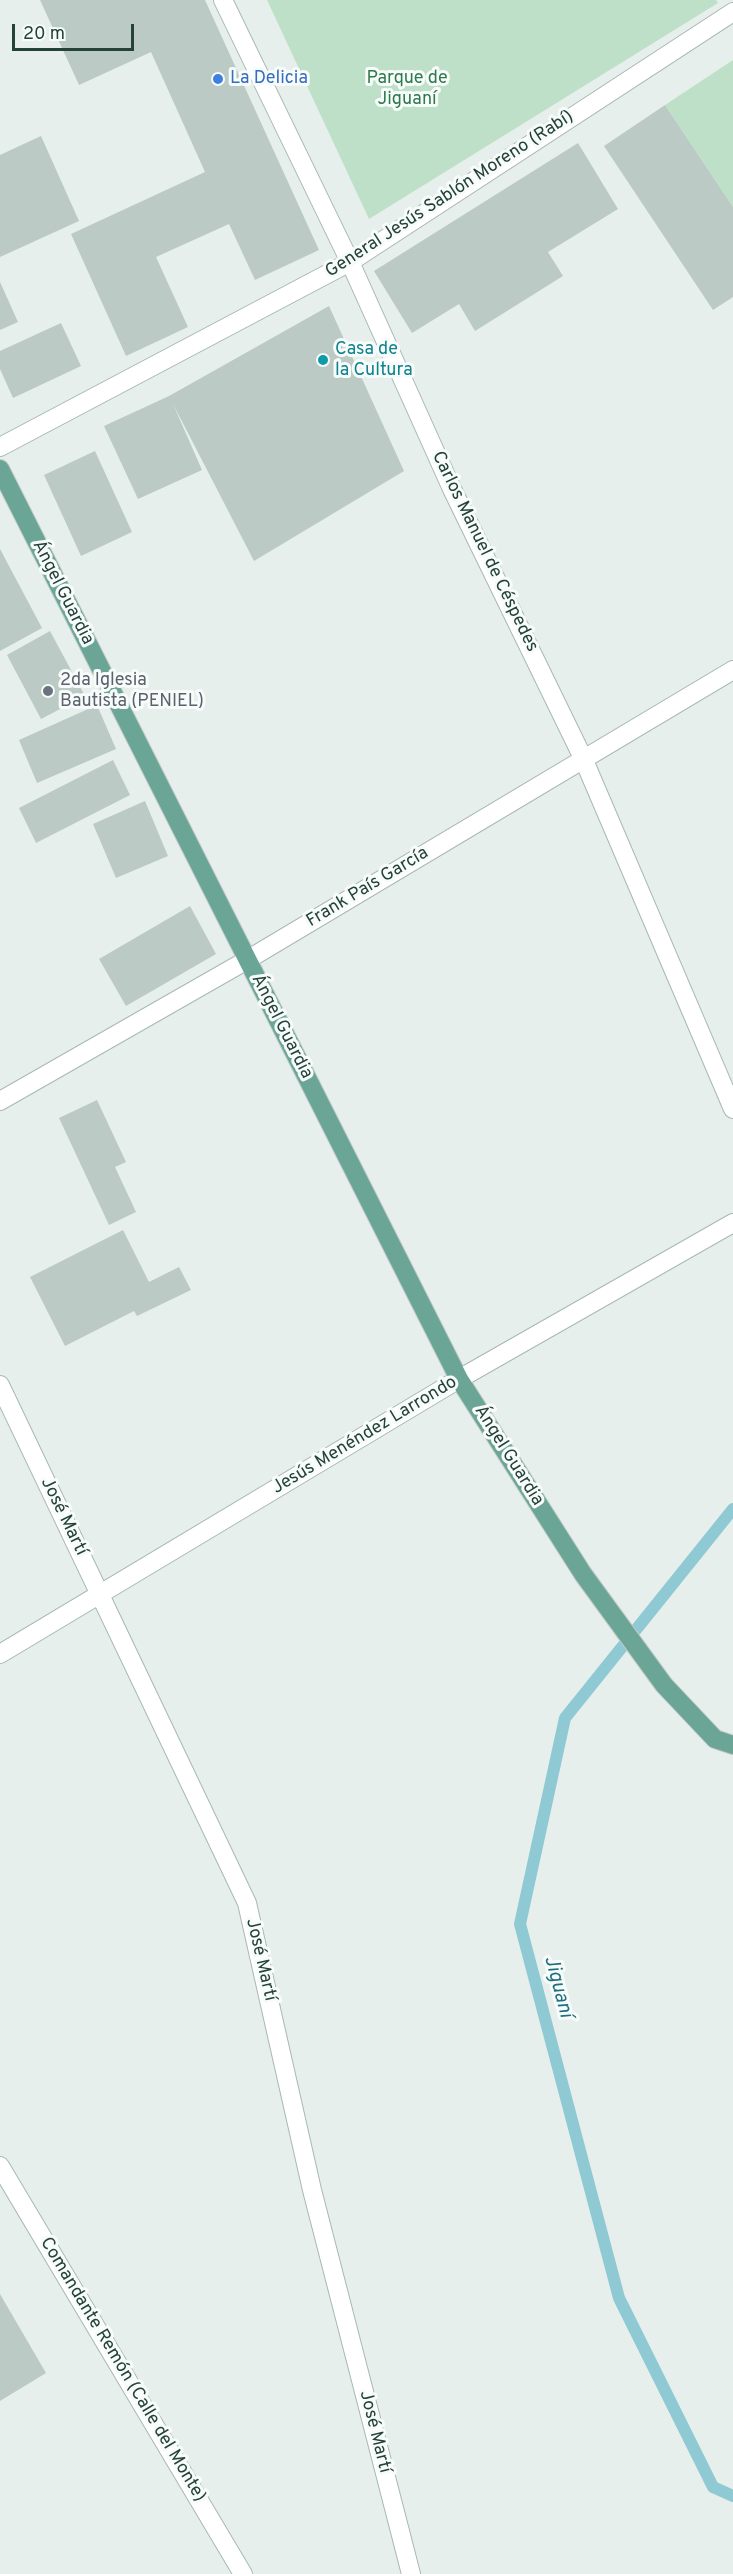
<!DOCTYPE html>
<html>
<head>
<meta charset="utf-8">
<style>
  body { margin:0 }
  #map { position:relative; width:733px; height:2574px; overflow:hidden; background:#e6efeb; font-family:Overpass,sans-serif }
  canvas { display:block }
  .scale { position:absolute; left:12px; top:24px; width:122px; height:27px; box-sizing:border-box; border:3px solid #24423a; border-top:0; padding-left:8px; font-size:18px; line-height:21px; white-space:nowrap; color:#24423a; -webkit-text-stroke:4px #f7fbf9; paint-order:stroke }
</style>
</head>
<body>
<div id="map">
<canvas width="733" height="2574"></canvas>
<div class="scale">20 m</div>
</div>
<script>
const c = document.querySelector('canvas').getContext('2d');
c.lineJoin = 'round';
function fill(path, color) { c.fillStyle = color; c.fill(path, 'evenodd'); }
function stroke(path, color, width, dash) { c.strokeStyle = color; c.lineWidth = width; c.lineCap = dash ? 'butt' : 'round'; c.setLineDash(dash || []); c.stroke(path); }
function write(font, color, halo, rows, align = 'center') {
  c.font = font + ' Overpass,sans-serif'; c.lineWidth = 6; c.setLineDash([]); c.textBaseline = 'middle'; c.strokeStyle = halo; c.fillStyle = color; for (const [text, x, y, turn = 0] of rows) {
    c.save(); c.translate(x, y); c.rotate((+turn || 0) * Math.PI / 180); c.textAlign = isNaN(turn) ? turn : align; if (halo) c.strokeText(text, 0, 0); c.fillText(text, 0, 0); c.restore();
  }
}
const green = new Path2D(`
  M 267,0 L 716,0 L 718,3 L 369,219 Z
  M 733,60 L 733,207 L 665,105 Z`);
const stream = new Path2D(`
  M 733,1509 L 565,1718 L 520,1924 L 619,2298 L 713,2487 L 733,2496`);
const building = new Path2D(`
  M 40,0 L 205,0 L 319,250 L 255,280 L 229,224 L 156,257 L 188,327 L 126,356 L 71,234 L 205,172 L 151,52 L 79,85 Z
  M 665,105 L 733,207 L 733,297 L 713,310 L 604,146 Z
  M 41,136 L 79,221 L 0,257 L 0,155 Z
  M 578,143 L 618,209 L 548,252 L 563,276 L 475,331 L 459,304 L 412,333 L 374,271 Z
  M 0,282 L 18,322 L 0,330 Z
  M 329,306 L 404,471 L 254,561 L 173,404 L 202,470 L 138,499 L 104,426 L 169,396 Z
  M 61,323 L 81,366 L 13,398 L 0,369 L 0,351 Z
  M 95,451 L 132,532 L 81,556 L 44,475 Z
  M 0,549 L 42,628 L 0,651 Z
  M 50,631 L 85,696 L 41,719 L 7,655 Z
  M 97,705 L 116,749 L 37,783 L 19,740 Z
  M 113,760 L 130,795 L 36,843 L 19,808 Z
  M 145,801 L 168,856 L 116,878 L 93,824 Z
  M 190,906 L 216,954 L 126,1006 L 99,959 Z
  M 97,1100 L 126,1162 L 115,1167 L 136,1212 L 109,1225 L 59,1118 Z
  M 123,1230 L 149,1282 L 179,1267 L 191,1290 L 137,1316 L 134,1311 L 65,1346 L 30,1277 Z
  M 0,2294 L 46,2373 L 0,2401 Z`);
const minor = new Path2D(`
  M 223,0 L 350,262 L 452,489 L 583,758 L 733,1109
  M 0,447 L 350,262 L 733,12
  M 0,1101 L 247,960 L 733,670
  M 0,1385 L 247,1903 L 312,2190 L 411,2574
  M 0,1654 L 459,1379 L 733,1223
  M 0,2166 L 243,2574`);
const major = new Path2D(`
  M 0,469 L 459,1379 L 583,1574 L 664,1685 L 715,1739 L 733,1745`);
const markers = [
  [218,79,6,"#3f7fe0"],
  [323,360,6,"#0f9aa8"],
  [48,691,6,"#6b7280"]
];
const shopNames = [
  ["La Delicia",230,79]
];
const parkNames = [
  ["Parque de",407,79],
  ["Jiguaní",407,100]
];
const streetNames = [
  ["General Jesús Sablón Moreno (Rabí)",450,195,-33],
  ["Carlos Manuel de Céspedes",484,552,64],
  ["Ángel Guardia",62,593,63],
  ["Frank País García",368,888,-31],
  ["Ángel Guardia",281,1027,63],
  ["Jesús Menéndez Larrondo",365,1436,-31],
  ["Ángel Guardia",508,1456,58],
  ["José Martí",63,1517,64],
  ["José Martí",260,1960,77],
  ["Comandante Remón (Calle del Monte)",122,2370,59],
  ["José Martí",374,2432,76]
];
const cultureNames = [
  ["Casa de",335,350],
  ["la Cultura",335,371]
];
const worshipNames = [
  ["2da Iglesia",60,681],
  ["Bautista (PENIEL)",60,702]
];
const waterNames = [
  ["Jiguaní",557,1987,75]
];
fill(green, '#bfe0c8');
stroke(stream, '#8ec9d4', 12);
fill(building, '#bbcac4');
stroke(minor, '#a8b8b2', 20);
stroke(major, '#c2cac8', 20);
stroke(minor, '#fff', 18);
stroke(major, '#6aa596', 18);
for (const [x, y, r, color] of markers) { const dot = new Path2D(); dot.arc(x, y, r, 0, 2 * Math.PI); c.fillStyle = color; c.fill(dot); stroke(dot, '#f7fbf9', 2); }
write('18px', '#366cbe', '#f7fbf9', shopNames, 'left');
write('18px', '#2d7a4b', '#f7fbf9', parkNames);
write('18px', '#24423a', '#f7fbf9', streetNames);
write('18px', '#0d838f', '#f7fbf9', cultureNames, 'left');
write('18px', '#5b616d', '#f7fbf9', worshipNames, 'left');
write('italic 20px', '#1c6f80', '#f7fbf9', waterNames);
</script>
</body>
</html>
